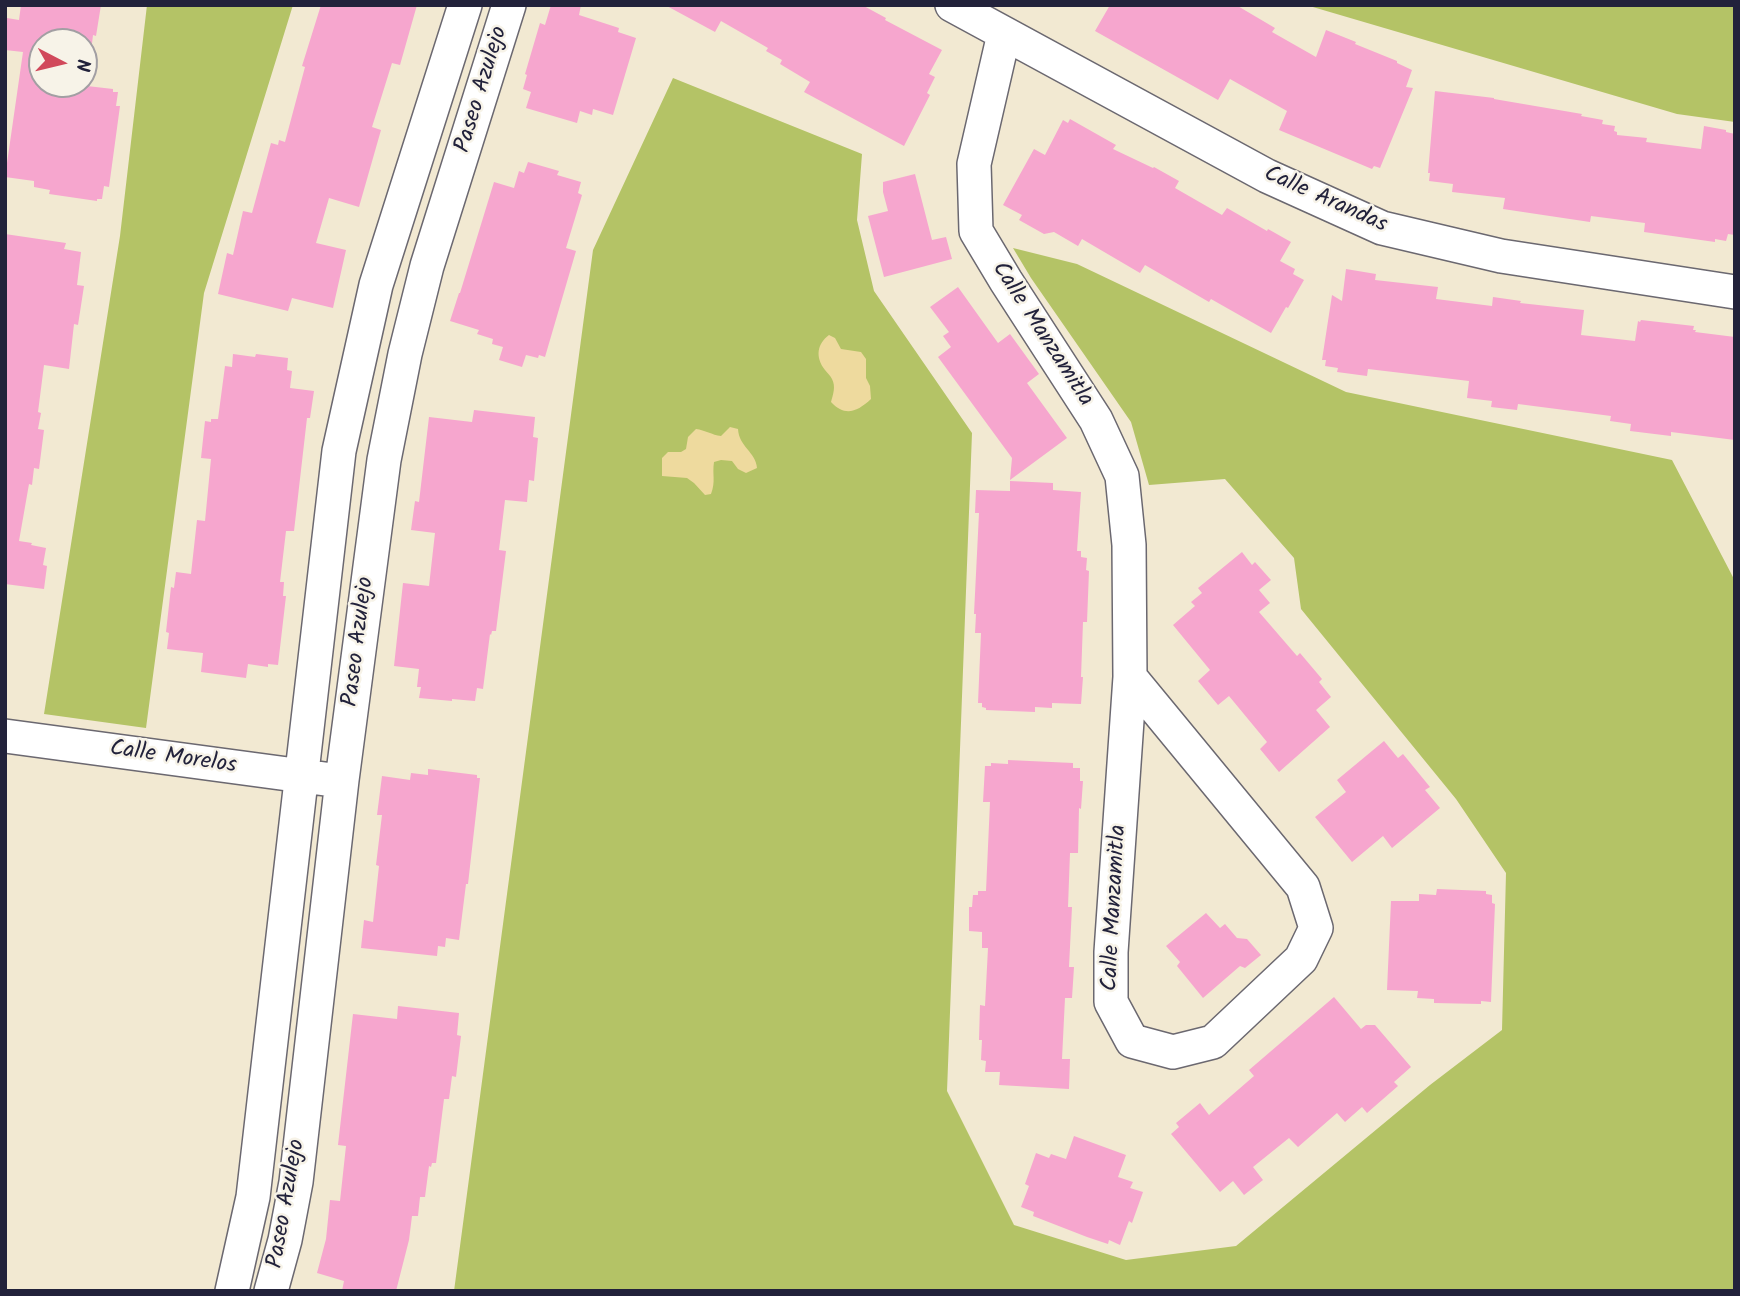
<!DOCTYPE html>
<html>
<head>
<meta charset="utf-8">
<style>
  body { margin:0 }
  #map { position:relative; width:1740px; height:1296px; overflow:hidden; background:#f2e9d2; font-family:Kalam,sans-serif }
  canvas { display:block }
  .frame { position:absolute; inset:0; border:7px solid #22223b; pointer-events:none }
  .north { position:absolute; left:28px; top:28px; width:70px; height:70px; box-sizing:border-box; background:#f7f3e8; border:2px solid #a29fa3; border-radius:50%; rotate:97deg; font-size:19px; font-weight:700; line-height:28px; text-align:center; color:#22223b }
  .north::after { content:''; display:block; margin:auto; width:24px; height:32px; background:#d1495b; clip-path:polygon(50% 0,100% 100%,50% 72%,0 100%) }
</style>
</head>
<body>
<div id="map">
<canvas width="1740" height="1296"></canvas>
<div class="frame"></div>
<div class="north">N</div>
</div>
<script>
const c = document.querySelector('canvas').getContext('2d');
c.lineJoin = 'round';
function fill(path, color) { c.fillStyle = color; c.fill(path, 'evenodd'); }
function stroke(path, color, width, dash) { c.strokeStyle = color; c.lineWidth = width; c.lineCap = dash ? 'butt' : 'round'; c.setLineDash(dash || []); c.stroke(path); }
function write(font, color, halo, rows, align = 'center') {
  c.font = font + ' Kalam,sans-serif'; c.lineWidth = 5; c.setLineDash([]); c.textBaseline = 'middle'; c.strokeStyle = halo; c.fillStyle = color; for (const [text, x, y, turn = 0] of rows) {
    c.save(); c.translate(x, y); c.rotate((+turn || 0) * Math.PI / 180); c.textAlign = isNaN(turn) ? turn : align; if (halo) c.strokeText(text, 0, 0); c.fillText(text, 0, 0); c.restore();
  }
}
const green = new Path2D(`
  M 147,5 L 293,5 L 204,293 L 146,728 L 44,714 L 120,236 Z
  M 1306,5 L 1735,5 L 1735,122 L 1677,114 Z
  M 673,78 L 862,154 L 857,220 L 874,291 L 972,433 L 947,1091 L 1014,1225 L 1126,1260 L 1236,1246 L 1430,1085 L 1502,1030 L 1506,873 L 1456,799 L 1301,609 L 1294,558 L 1225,479 L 1149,485 L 1131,422 L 1031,278 L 1013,248 L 1077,264 L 1346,392 L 1672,460 L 1735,581 L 1735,1291 L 454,1291 L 593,250 Z`);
const sand = new Path2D(`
  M 829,335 L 835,338 L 841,349 L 861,352 L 866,359 L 866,378 L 870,386 L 871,399 C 857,412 845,417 831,402 C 833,394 836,387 832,379 C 830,375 828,374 825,370 C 815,357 817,344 829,335 Z
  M 730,427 L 738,429 C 739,447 756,452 757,468 L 746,473 L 738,469 L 732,461 L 721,460 L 714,462 C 712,475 716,481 711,494 L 705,495 L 694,483 L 687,478 L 662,476 L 662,458 L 668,452 L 681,452 L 686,449 L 688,437 L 696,429 C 705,430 712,435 721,436 Z`);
const building = new Path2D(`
  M 21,5 L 101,5 L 96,36 L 93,35 L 87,86 L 113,89 L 113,92 L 118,92 L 116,106 L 120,106 L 109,187 L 104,186 L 102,199 L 97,199 L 97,201 L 49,194 L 50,190 L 34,187 L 34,181 L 5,177 L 23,52 L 5,50 L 5,31 L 7,18 L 19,20 ZM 42,42 L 84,42 L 84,84 L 42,84 Z
  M 321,5 L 417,5 L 400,65 L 392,63 L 372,127 L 381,130 L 359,207 L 329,198 L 316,243 L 346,250 L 333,308 L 292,298 L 288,311 L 218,294 L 227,253 L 233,255 L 243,211 L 252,213 L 271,143 L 278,145 L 279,140 L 285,142 L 305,67 L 302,66 Z
  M 551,5 L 581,5 L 579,15 L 619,28 L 618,32 L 636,38 L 613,115 L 593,109 L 592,115 L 580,111 L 577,123 L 526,108 L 531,92 L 523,89 L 527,75 L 525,74 L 540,23 L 545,25 Z
  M 665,5 L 862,5 L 886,18 L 885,20 L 942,50 L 929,74 L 935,77 L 927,93 L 930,95 L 904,146 L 804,92 L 810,82 L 780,64 L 782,60 L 766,51 L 768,48 L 721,21 L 715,32 Z
  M 1110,5 L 1236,5 L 1275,28 L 1272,32 L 1316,57 L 1326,30 L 1356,42 L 1355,44 L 1397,61 L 1397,63 L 1412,70 L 1406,87 L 1413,88 L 1380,168 L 1374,166 L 1372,169 L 1279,130 L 1287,111 L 1230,79 L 1218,100 L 1095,31 Z
  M 1435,91 L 1494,98 L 1494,99 L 1582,114 L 1581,116 L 1603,120 L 1602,124 L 1615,126 L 1614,131 L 1617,132 L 1617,135 L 1647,138 L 1646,142 L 1701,149 L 1704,126 L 1726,130 L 1726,132 L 1735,134 L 1735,235 L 1728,234 L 1726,241 L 1715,239 L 1715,242 L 1644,232 L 1645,223 L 1591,216 L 1590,222 L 1503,209 L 1505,198 L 1452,192 L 1453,184 L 1429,181 L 1430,173 L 1428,173 Z
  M 1070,119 L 1116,145 L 1113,149 L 1153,168 L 1154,167 L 1179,181 L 1175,188 L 1222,215 L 1227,208 L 1267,231 L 1268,229 L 1291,242 L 1280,261 L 1295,269 L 1293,274 L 1304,280 L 1288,308 L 1286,307 L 1271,333 L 1211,299 L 1209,302 L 1145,265 L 1140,273 L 1082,239 L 1078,246 L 1054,232 L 1044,234 L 1019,220 L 1022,215 L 1003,205 L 1034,149 L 1045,155 L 1063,120 L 1068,123 Z
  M 528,162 L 559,171 L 557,175 L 581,182 L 578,193 L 582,195 L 566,248 L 576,251 L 545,357 L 539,355 L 538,358 L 526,355 L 522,367 L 499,360 L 503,347 L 492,344 L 493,339 L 477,334 L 479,330 L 450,321 L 459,293 L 460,293 L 494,182 L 514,188 L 519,171 L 524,173 Z
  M 915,174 L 932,240 L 946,237 L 952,259 L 884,277 L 868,216 L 888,211 L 883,192 L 883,182 Z
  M 5,234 L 66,243 L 64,249 L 81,252 L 77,285 L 84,286 L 78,325 L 74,324 L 69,369 L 44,365 L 38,412 L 41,413 L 38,429 L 44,430 L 39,469 L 34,468 L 32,485 L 29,484 L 19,541 L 32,543 L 31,545 L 46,548 L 43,565 L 47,566 L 44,589 L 5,584 Z
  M 1346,269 L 1376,274 L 1375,280 L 1438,287 L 1436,299 L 1492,306 L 1493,297 L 1521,301 L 1520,303 L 1584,310 L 1581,335 L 1635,341 L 1638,321 L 1640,322 L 1641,320 L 1694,326 L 1693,330 L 1696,330 L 1695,332 L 1735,337 L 1735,440 L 1671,432 L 1671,436 L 1630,431 L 1631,424 L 1610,421 L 1611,416 L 1518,404 L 1517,410 L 1491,407 L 1492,401 L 1467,398 L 1469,381 L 1368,369 L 1367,376 L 1337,372 L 1338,368 L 1325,366 L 1326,360 L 1322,360 L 1332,295 L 1342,301 Z
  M 958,287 L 998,343 L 1010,334 L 1039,374 L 1027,383 L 1067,438 L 1010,480 L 1012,458 L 938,357 L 951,347 L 943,336 L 949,332 L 930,307 Z
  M 233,354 L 255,357 L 256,354 L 288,358 L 287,370 L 292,371 L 290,388 L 314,391 L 310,418 L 307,418 L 294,531 L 286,531 L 280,582 L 284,582 L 283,596 L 286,596 L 278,665 L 268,664 L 268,667 L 248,664 L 246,678 L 201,672 L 203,653 L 167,649 L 169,633 L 166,632 L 171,587 L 174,588 L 176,572 L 191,574 L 197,520 L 205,521 L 211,459 L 201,458 L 205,421 L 211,422 L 211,419 L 218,419 L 225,366 L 232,367 Z
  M 474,410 L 535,417 L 533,437 L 538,438 L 534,481 L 529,480 L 527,502 L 505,500 L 499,550 L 506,551 L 496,631 L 492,631 L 491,635 L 490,634 L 483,689 L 477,688 L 475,701 L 452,699 L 452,701 L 419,698 L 421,687 L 417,687 L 419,669 L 394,666 L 403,583 L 429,586 L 435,533 L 411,530 L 415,501 L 419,502 L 429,417 L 472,422 Z
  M 1010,481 L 1053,483 L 1053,490 L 1081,492 L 1077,551 L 1081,551 L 1081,557 L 1087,558 L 1086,570 L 1089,571 L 1087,622 L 1083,622 L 1081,677 L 1083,677 L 1081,704 L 1052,703 L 1052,708 L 1035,707 L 1035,712 L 986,710 L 986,708 L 982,707 L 982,703 L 978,703 L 981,633 L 975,633 L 976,614 L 974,614 L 979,513 L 975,513 L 976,490 L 1010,491 Z
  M 1242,552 L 1252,565 L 1255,562 L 1271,580 L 1259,590 L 1270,603 L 1259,612 L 1297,656 L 1300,653 L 1322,679 L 1319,682 L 1331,697 L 1316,710 L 1330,727 L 1279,772 L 1260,749 L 1267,742 L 1229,696 L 1218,705 L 1198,681 L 1210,670 L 1173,625 L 1195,606 L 1191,602 L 1202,593 L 1198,588 Z
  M 1384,741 L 1398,758 L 1403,754 L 1430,787 L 1425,790 L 1440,808 L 1392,848 L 1383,836 L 1352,862 L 1315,817 L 1346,792 L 1337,780 Z
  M 1008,760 L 1073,763 L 1073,768 L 1080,768 L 1080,781 L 1083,781 L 1081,809 L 1079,808 L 1078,853 L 1070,853 L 1068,907 L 1072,907 L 1069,967 L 1074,967 L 1072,998 L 1065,998 L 1062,1059 L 1070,1059 L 1069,1089 L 999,1085 L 1000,1072 L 985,1072 L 986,1061 L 981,1060 L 982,1040 L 979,1040 L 980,1005 L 985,1006 L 988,948 L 982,948 L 982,932 L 969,931 L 969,907 L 972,907 L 973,895 L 978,895 L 978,891 L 986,891 L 990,802 L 983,802 L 985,766 L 991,766 L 991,763 L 1008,764 Z
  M 428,769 L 477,775 L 477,778 L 480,778 L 468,884 L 466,884 L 459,940 L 446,938 L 445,947 L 438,946 L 437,956 L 361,948 L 364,920 L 373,922 L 379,866 L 376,865 L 382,815 L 377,815 L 382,776 L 410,780 L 411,773 L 428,775 Z
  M 1437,889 L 1486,891 L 1486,894 L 1492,895 L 1492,903 L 1495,904 L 1491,1002 L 1481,1001 L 1481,1004 L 1434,1003 L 1434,999 L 1417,998 L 1418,991 L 1387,990 L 1391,901 L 1419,901 L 1419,894 L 1436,895 Z
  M 1206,913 L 1220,928 L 1225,924 L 1237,938 L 1247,939 L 1261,955 L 1245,968 L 1240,966 L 1203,998 L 1177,966 L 1180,962 L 1166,946 Z
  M 1334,997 L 1361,1029 L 1366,1025 L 1375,1025 L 1411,1067 L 1394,1082 L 1398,1086 L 1367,1113 L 1362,1107 L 1345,1122 L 1337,1113 L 1298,1147 L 1289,1138 L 1253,1167 L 1263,1180 L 1244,1195 L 1233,1181 L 1220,1192 L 1171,1134 L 1179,1127 L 1176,1123 L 1200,1103 L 1209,1115 L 1254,1076 L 1249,1070 Z
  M 398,1006 L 459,1013 L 457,1035 L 461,1036 L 456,1077 L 452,1076 L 449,1099 L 444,1099 L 436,1163 L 432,1163 L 431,1167 L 429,1166 L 425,1197 L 420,1197 L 418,1216 L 412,1216 L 409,1240 L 396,1291 L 342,1291 L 344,1281 L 317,1273 L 326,1239 L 330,1200 L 340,1201 L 346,1146 L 338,1145 L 353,1014 L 397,1019 Z
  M 1074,1136 L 1126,1155 L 1118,1177 L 1133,1182 L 1130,1188 L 1143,1192 L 1132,1223 L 1129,1221 L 1120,1245 L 1109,1240 L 1108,1244 L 1087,1237 L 1033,1216 L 1034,1212 L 1021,1207 L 1029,1186 L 1025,1184 L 1036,1153 L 1049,1158 L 1051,1154 L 1066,1159 Z`);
const minor = new Path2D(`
  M 952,5 L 1267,176 L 1382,228 L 1501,256 L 1735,292
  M 1004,34 L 974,164 L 976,231 L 1006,281 L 1096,420 L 1122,476 L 1129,545 L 1130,677
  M 1130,677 L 1303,887 L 1316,928 L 1301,959 L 1213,1042 L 1173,1052 L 1132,1041 L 1111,1002 L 1111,952 Z
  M 5,736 L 325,779
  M 232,1291 L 253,1197 L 339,451 L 376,285 L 465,5
  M 271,1291 L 285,1240 L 296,1182 L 342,780 L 384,460 L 405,354 L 427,266 L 509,5`);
const streetNames = [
  ["Paseo Azulejo",483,90,-73],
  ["Calle Arandas",1325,201,24],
  ["Calle Manzamitla",1041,335,57],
  ["Paseo Azulejo",360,642,-83],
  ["Calle Morelos",173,759,8],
  ["Calle Manzamitla",1116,908,-87],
  ["Paseo Azulejo",288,1204,-80]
];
fill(green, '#b4c366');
fill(sand, '#eeda9e');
fill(building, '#f6a6ce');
stroke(minor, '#6b6870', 36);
stroke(minor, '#fff', 33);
write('23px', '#22223b', '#f7f3e8', streetNames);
</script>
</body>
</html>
